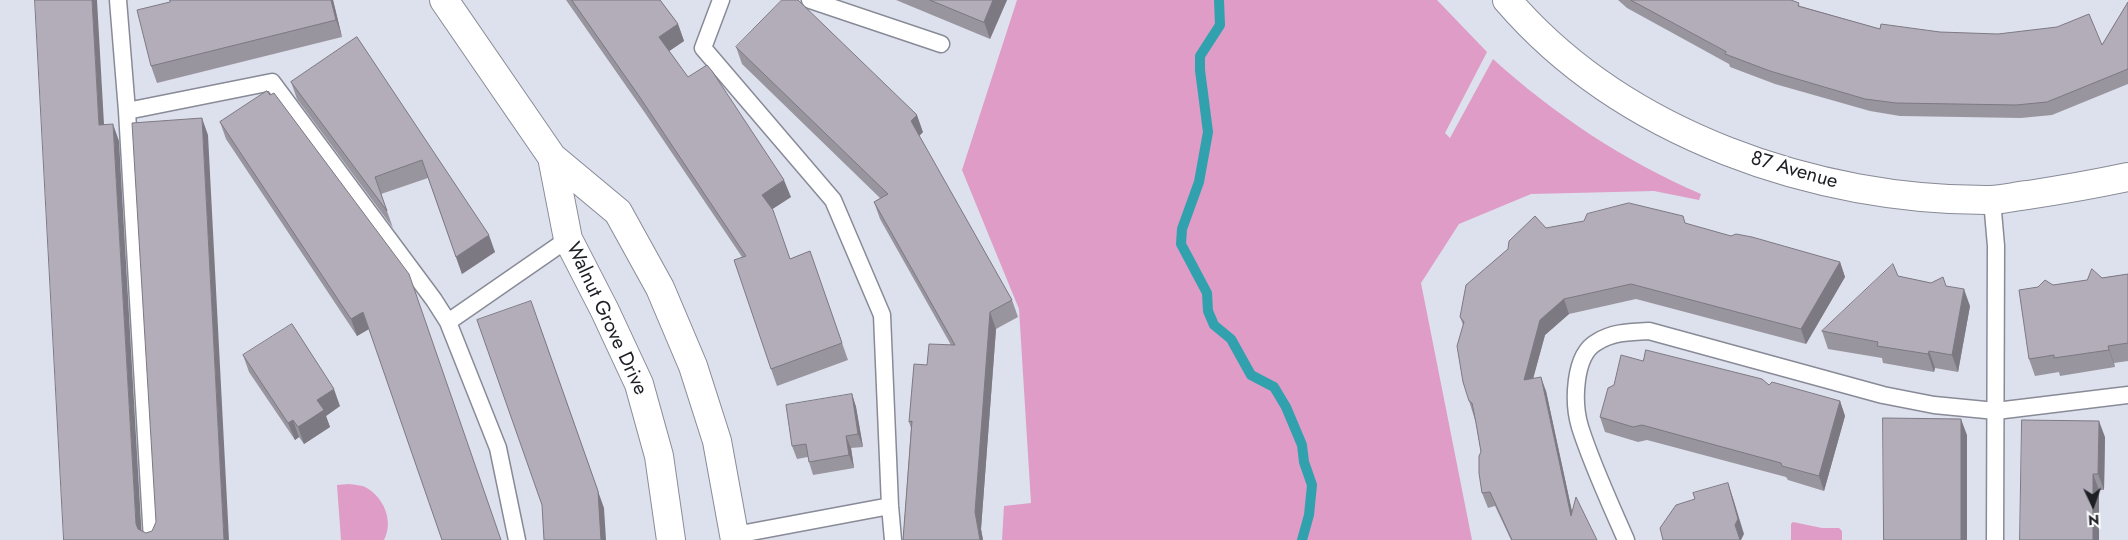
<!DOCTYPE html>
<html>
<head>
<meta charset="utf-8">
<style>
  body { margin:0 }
  #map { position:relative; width:2128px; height:540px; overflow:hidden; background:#dde1ed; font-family:Jost,sans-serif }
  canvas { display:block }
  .north { position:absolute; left:2068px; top:480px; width:50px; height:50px; -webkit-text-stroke:4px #fff; paint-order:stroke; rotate:177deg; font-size:14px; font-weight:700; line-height:20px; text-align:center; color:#1e1f24 }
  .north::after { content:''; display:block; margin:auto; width:18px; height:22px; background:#1e1f24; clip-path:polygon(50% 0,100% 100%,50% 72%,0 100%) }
</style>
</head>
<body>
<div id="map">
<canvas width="2128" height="540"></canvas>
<div class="north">N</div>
</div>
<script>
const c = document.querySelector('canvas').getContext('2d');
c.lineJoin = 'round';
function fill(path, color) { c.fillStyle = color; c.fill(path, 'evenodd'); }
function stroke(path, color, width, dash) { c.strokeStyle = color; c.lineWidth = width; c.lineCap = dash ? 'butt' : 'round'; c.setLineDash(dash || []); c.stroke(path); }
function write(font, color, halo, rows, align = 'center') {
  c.font = font + ' Jost,sans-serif'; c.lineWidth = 4.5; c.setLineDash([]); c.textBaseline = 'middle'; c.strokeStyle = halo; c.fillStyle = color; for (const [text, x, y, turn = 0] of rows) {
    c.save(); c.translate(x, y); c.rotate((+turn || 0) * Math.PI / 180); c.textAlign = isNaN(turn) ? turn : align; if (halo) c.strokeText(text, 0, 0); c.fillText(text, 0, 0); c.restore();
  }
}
const green = new Path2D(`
  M 1017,0 L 1437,0 L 1487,52 L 1445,133 L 1450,138 L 1493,59 C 1555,115 1624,161 1701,194 L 1699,200 L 1654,191 L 1531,194 L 1459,224 L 1421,283 L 1472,540 L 1002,540 L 1004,506 L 1031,503 L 1019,309 L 962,170 Z
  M 349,484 C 354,485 361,485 365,487 C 384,497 394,521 384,540 L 341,540 L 337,485 Z
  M 1793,522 L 1822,528 L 1839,528 L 1842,531 L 1842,540 L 1791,540 L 1791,524 Z`);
const stream = new Path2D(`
  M 1219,0 L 1220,25 L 1200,56 L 1200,70 L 1208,132 L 1199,182 L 1182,229 L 1181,244 L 1207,293 L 1208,311 L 1214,325 L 1231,339 L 1251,375 L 1274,387 L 1286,407 L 1302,445 L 1304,462 L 1312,485 L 1309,515 L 1302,540`);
const service = new Path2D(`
  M 118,0 L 127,111 L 152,540
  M 721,0 L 703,48 L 833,200 L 882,315 L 890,506 L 893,540
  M 810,0 L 941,44
  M 127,111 L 272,82 L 434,300 L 448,322 L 498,448 L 517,540
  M 1992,200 L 1996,246 L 1995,540
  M 448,322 L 568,239
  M 735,535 L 890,506
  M 1626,540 C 1610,503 1592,465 1580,427 C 1573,404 1573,355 1597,342 C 1613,332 1630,332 1649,331 L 1883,395 L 1934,405 L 1996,411 L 2128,395`);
const tertiary = new Path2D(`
  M 444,0 L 552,157 L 618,212 L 660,288 L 693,366 L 717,441 L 735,540
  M 1507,0 C 1623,135 1816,201 1990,200 C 2003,200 2016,196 2028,195 C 2061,190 2095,184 2128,177
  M 552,157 L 568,239 L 605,311 L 639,384 L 659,456 L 671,540`);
const wall = new Path2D(`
  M 170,0 L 333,0 L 342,37 L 157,83 L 151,66 L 170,2 Z
  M 566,0 L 660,0 L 678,24 L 684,41 L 669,51 L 688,77 L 791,197 L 772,209 L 790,259 L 810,251 L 848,360 L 777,386 L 771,369 L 742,257 L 645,113 Z
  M 896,0 L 1007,0 L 990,39 Z
  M 1618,0 L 1791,0 L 1800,6 L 1880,29 L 1940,32 L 2102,45 L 2128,2 L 2128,84 L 2052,115 L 2021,118 L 1900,116 L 1870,111 L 1775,84 L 1730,67 L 1729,64 L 1627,8 Z
  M 357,37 L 495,252 L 462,274 L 428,178 L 381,194 L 393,228 L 297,99 L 291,82 Z
  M 736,47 L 923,132 L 919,136 L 1012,300 L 1018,317 L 996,329 L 981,529 L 983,540 L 903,540 L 911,428 L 909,422 L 927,365 L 951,345 L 880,219 L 874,202 L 880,198 L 742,64 Z
  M 267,91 L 369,329 L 357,336 L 226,139 L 220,122 Z
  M 1686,224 L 1731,236 L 1840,262 L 1845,277 L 1806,344 L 1636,299 L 1569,314 L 1545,335 L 1533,378 L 1546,391 L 1572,512 L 1597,540 L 1511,540 L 1495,506 L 1488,508 L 1482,493 L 1481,452 L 1476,423 L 1469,401 L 1463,325 L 1460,317 L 1546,228 Z
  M 2128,274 L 2128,361 L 2114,363 L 2115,367 L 2060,376 L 2059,372 L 2035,376 L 2029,359 L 2053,285 Z
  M 1898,276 L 1946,286 L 1970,306 L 1958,372 L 1935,368 L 1934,372 L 1883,363 L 1882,358 L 1828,349 L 1822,331 Z
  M 243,355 L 340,406 L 326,416 L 330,427 L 304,444 L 299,437 L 295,440 L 249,372 Z
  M 1643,361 L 1769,385 L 1840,401 L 1845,416 L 1824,491 L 1788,480 L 1786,477 L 1647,440 L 1638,442 L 1605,432 L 1600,417 L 1614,385 Z
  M 852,394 L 856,407 L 863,447 L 851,448 L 854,468 L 813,475 L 809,462 L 808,457 L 797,459 L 792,446 Z
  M 2105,437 L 2104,490 L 2099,490 L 2099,540 L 2020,540 Z`);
const shadedWall = new Path2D(`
  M 92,0 L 97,0 L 105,142 L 99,125 Z
  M 331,0 L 333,0 L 342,37 L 336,20 Z
  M 993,0 L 1007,0 L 990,39 L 984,22 Z
  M 678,24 L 684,41 L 665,54 L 659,37 Z
  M 917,115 L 923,132 L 917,138 L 911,121 Z
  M 202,118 L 208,135 L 229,540 L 224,540 Z
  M 113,124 L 119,141 L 142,540 L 136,524 Z
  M 784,180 L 791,197 L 768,212 L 762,195 Z
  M 489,235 L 495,252 L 462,274 L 456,257 Z
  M 1840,262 L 1845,277 L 1806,344 L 1801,329 Z
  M 1964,289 L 1970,306 L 1958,372 L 1952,355 Z
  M 1564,299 L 1569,314 L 1545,335 L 1529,394 L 1524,380 L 1540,320 Z
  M 363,312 L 369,329 L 357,336 L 351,319 Z
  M 990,312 L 996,329 L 981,529 L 983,540 L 980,540 L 975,512 Z
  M 537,318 L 604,508 L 606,540 L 601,540 Z
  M 2108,346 L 2114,363 L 2115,367 L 2109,350 Z
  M 1929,351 L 1935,368 L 1934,372 L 1928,354 Z
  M 1541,377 L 1546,391 L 1576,530 L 1571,516 Z
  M 334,389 L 340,406 L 326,416 L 330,427 L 304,444 L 298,427 L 317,400 Z
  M 852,394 L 856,407 L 863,447 L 858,434 Z
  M 1840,401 L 1845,416 L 1824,491 L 1819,476 Z
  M 1961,419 L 1967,435 L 1967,540 L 1961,540 Z
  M 293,420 L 299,437 L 295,440 L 288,423 Z
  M 2099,421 L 2105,437 L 2104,490 L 2098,474 Z
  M 846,436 L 851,448 L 854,468 L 849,455 Z
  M 2093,474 L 2099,490 L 2099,540 L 2093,540 Z
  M 1728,483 L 1733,498 L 1744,534 L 1741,540 L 1740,540 L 1735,525 Z`);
const building = new Path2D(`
  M 35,0 L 92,0 L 99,125 L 113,124 L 136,524 L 138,529 L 146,533 L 152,531 L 156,522 L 132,123 L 202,118 L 224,540 L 64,540 Z
  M 170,0 L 331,0 L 336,20 L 151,66 L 137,10 L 170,2 Z
  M 572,0 L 660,0 L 678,24 L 659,37 L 688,77 L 707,65 L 712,71 L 784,180 L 762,195 L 773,210 L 790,259 L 810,251 L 842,343 L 771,369 L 734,260 L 746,256 L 639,96 Z
  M 782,0 L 798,0 L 917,115 L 911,121 L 1012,300 L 990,312 L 975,512 L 980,540 L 903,540 L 912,421 L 909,422 L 914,364 L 927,365 L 929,344 L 955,345 L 874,202 L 888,194 L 736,47 Z
  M 930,0 L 993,0 L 984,22 Z
  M 1631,0 L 1791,0 L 1799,3 L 1798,6 L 1880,29 L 1881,24 L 1940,32 L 1998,34 L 2057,27 L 2089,14 L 2102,45 L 2128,2 L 2128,69 L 2047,102 L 2016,105 L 1896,103 L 1865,99 L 1770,71 L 1725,54 L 1726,52 Z
  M 357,37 L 489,235 L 456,257 L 422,160 L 375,177 L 387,211 L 291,82 Z
  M 267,91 L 270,95 L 274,93 L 409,274 L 501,540 L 442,540 L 363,312 L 351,319 L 220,122 Z
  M 1629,203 L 1683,216 L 1685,223 L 1731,236 L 1736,234 L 1752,237 L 1840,262 L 1801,329 L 1631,284 L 1564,299 L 1540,320 L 1524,380 L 1541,377 L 1571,516 L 1576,497 L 1597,540 L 1512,540 L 1490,492 L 1482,493 L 1479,473 L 1479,456 L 1481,452 L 1476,423 L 1472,403 L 1469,401 L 1463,382 L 1457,346 L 1464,322 L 1460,317 L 1466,285 L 1508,249 L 1509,241 L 1535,216 L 1546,228 L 1584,221 L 1587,214 Z
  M 1893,264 L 1898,276 L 1931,283 L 1943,277 L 1946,286 L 1964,289 L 1952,355 L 1929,351 L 1928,354 L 1877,346 L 1878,342 L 1822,331 Z
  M 2092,269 L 2102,278 L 2128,274 L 2128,343 L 2108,346 L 2109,350 L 2054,358 L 2054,355 L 2029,359 L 2019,290 L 2038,287 L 2045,280 L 2053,285 L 2087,280 Z
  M 531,301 L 598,491 L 601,540 L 544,540 L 542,505 L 477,320 Z
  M 292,324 L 334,389 L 317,400 L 324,410 L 298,427 L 293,420 L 288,423 L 243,355 Z
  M 1646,350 L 1762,379 L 1769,385 L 1772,382 L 1840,401 L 1819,476 L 1782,466 L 1781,463 L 1642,425 L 1633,427 L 1600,417 L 1608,388 L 1614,385 L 1621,355 L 1643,361 Z
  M 852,394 L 858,434 L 846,436 L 849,455 L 809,462 L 806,444 L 792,446 L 786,405 Z
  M 1883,418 L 1961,419 L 1961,540 L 1884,540 Z
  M 2022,420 L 2099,421 L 2098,474 L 2093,474 L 2093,540 L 2020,540 Z
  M 1728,483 L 1738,519 L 1735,525 L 1740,540 L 1663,540 L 1660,528 L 1676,505 L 1695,499 L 1693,493 Z`);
const streetNames = [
  ["87 Avenue",1794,171,16],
  ["Walnut Grove Drive",606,319,65]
];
fill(green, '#de9cc7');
stroke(stream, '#31a1ae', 10);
stroke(service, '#888b97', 19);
stroke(tertiary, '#888b97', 30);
stroke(service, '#fff', 16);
stroke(tertiary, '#fff', 28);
fill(wall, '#99959f');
fill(shadedWall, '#7d7982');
fill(building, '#b2adb9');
stroke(building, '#7d7982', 1);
write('20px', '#1e1f24', '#fff', streetNames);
</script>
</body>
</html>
